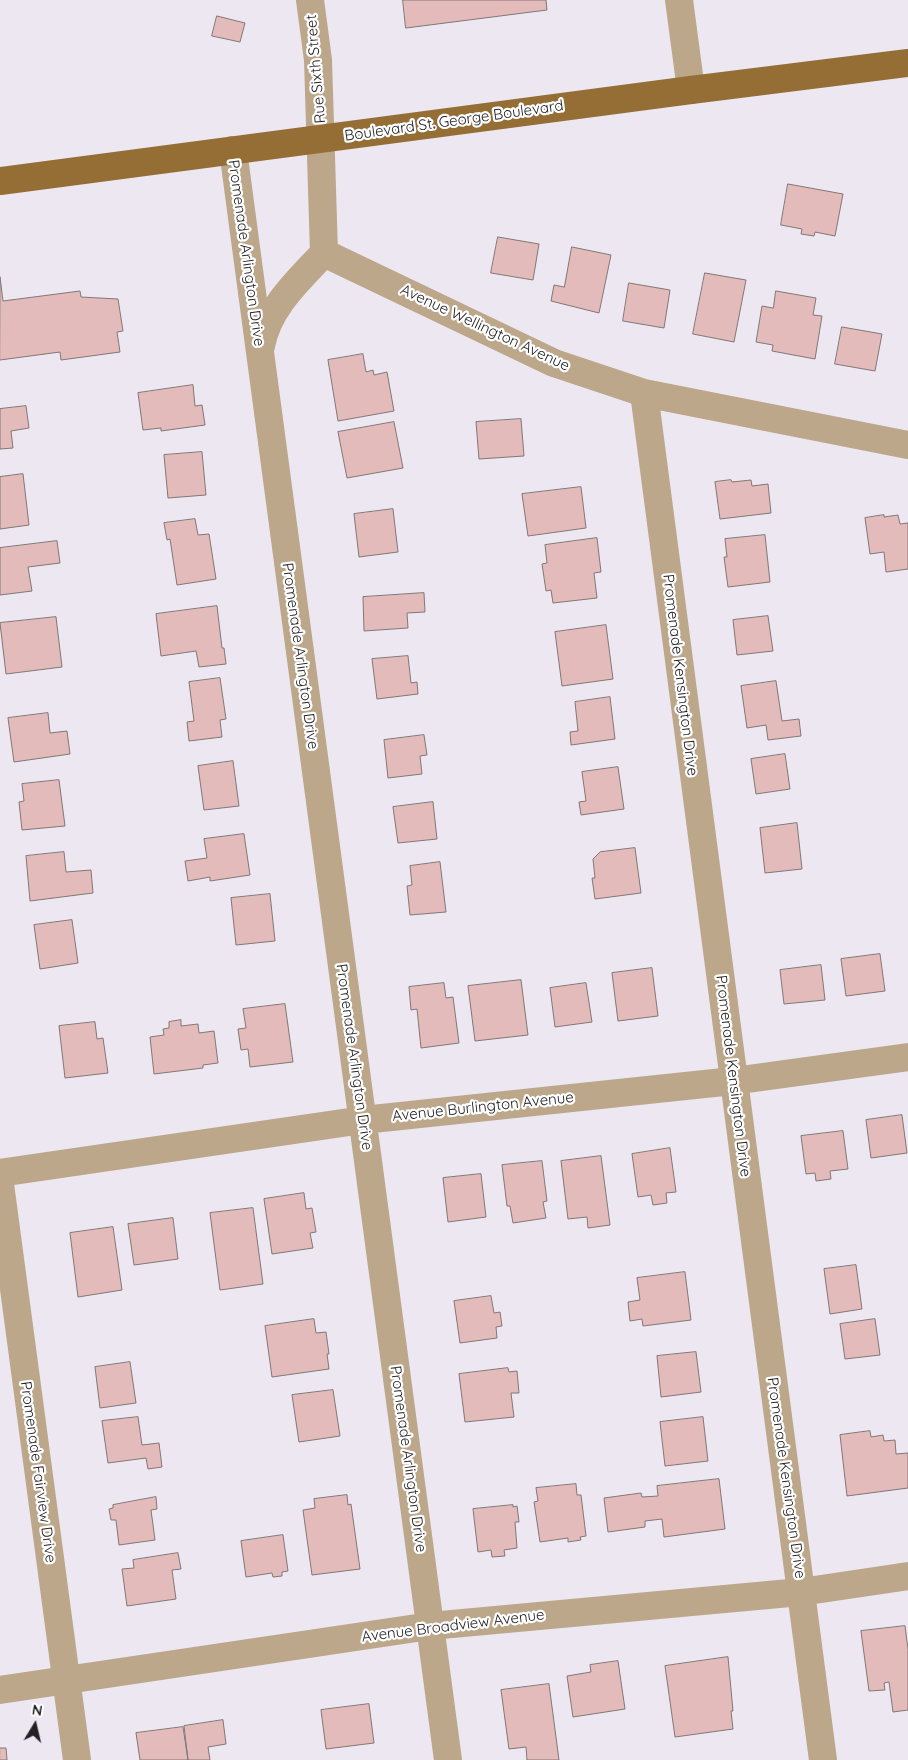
<!DOCTYPE html>
<html>
<head>
<meta charset="utf-8">
<style>
  body { margin:0 }
  #map { position:relative; width:908px; height:1760px; overflow:hidden; background:#ece7f1; font-family:Quicksand,sans-serif }
  canvas { display:block }
  .north { position:absolute; left:10px; top:1700px; width:50px; height:50px; -webkit-text-stroke:4px #fff; paint-order:stroke; rotate:9deg; font-size:14px; font-weight:700; line-height:20px; text-align:center; color:#232124 }
  .north::after { content:''; display:block; margin:auto; width:18px; height:22px; background:#232124; clip-path:polygon(50% 0,100% 100%,50% 72%,0 100%) }
</style>
</head>
<body>
<div id="map">
<canvas width="908" height="1760"></canvas>
<div class="north">N</div>
</div>
<script>
const c = document.querySelector('canvas').getContext('2d');
c.lineJoin = 'round';
function fill(path, color) { c.fillStyle = color; c.fill(path, 'evenodd'); }
function stroke(path, color, width, dash) { c.strokeStyle = color; c.lineWidth = width; c.lineCap = dash ? 'butt' : 'round'; c.setLineDash(dash || []); c.stroke(path); }
function write(font, color, halo, rows, align = 'center') {
  c.font = font + ' Quicksand,sans-serif'; c.lineWidth = 4.5; c.setLineDash([]); c.textBaseline = 'middle'; c.strokeStyle = halo; c.fillStyle = color; for (const [text, x, y, turn = 0] of rows) {
    c.save(); c.translate(x, y); c.rotate((+turn || 0) * Math.PI / 180); c.textAlign = isNaN(turn) ? turn : align; if (halo) c.strokeText(text, 0, 0); c.fillText(text, 0, 0); c.restore();
  }
}
const building = new Path2D(`
  M 403,0 L 546,0 L 547,10 L 406,28 Z
  M 217,16 L 245,23 L 240,42 L 212,36 Z
  M 788,184 L 843,194 L 835,236 L 815,232 L 814,236 L 801,234 L 802,229 L 781,225 Z
  M 498,237 L 539,244 L 533,280 L 491,273 Z
  M 572,247 L 611,255 L 599,313 L 551,301 L 554,285 L 564,287 Z
  M 705,273 L 746,280 L 734,342 L 693,334 Z
  M 0,277 L 3,301 L 80,291 L 81,297 L 118,299 L 123,331 L 117,332 L 120,352 L 61,360 L 60,352 L 0,360 Z
  M 629,283 L 670,290 L 664,328 L 623,321 Z
  M 776,291 L 816,298 L 813,315 L 822,316 L 815,359 L 772,351 L 773,345 L 756,342 L 762,306 L 773,308 Z
  M 842,327 L 882,334 L 875,371 L 835,364 Z
  M 363,354 L 366,372 L 373,370 L 374,375 L 387,372 L 394,411 L 338,421 L 328,360 Z
  M 193,385 L 195,406 L 202,405 L 205,425 L 161,431 L 161,428 L 143,430 L 138,393 Z
  M 26,406 L 29,428 L 11,431 L 13,448 L 0,449 L 0,409 Z
  M 521,419 L 524,456 L 479,459 L 476,422 Z
  M 394,422 L 403,468 L 347,478 L 338,432 Z
  M 202,452 L 206,495 L 168,498 L 164,455 Z
  M 23,474 L 29,525 L 0,529 L 0,477 Z
  M 731,480 L 732,482 L 751,480 L 752,486 L 768,484 L 771,513 L 720,519 L 715,482 Z
  M 581,487 L 586,528 L 528,536 L 522,494 Z
  M 393,509 L 398,552 L 359,557 L 354,514 Z
  M 884,515 L 884,517 L 898,515 L 900,524 L 908,523 L 908,569 L 886,572 L 884,552 L 870,554 L 865,518 Z
  M 195,519 L 198,535 L 209,534 L 216,579 L 177,585 L 170,539 L 167,540 L 164,523 Z
  M 765,535 L 770,582 L 728,587 L 724,557 L 727,557 L 725,539 Z
  M 597,538 L 601,572 L 594,573 L 597,598 L 553,603 L 551,590 L 546,591 L 542,564 L 547,563 L 545,545 Z
  M 57,541 L 60,563 L 28,567 L 32,591 L 0,595 L 0,548 Z
  M 424,593 L 425,612 L 407,613 L 408,628 L 364,631 L 363,597 Z
  M 217,606 L 222,648 L 224,648 L 226,664 L 199,667 L 196,651 L 161,656 L 156,614 Z
  M 768,616 L 773,651 L 737,655 L 733,620 Z
  M 56,617 L 62,667 L 6,674 L 0,623 Z
  M 606,625 L 613,679 L 562,686 L 555,632 Z
  M 408,656 L 411,683 L 417,682 L 418,694 L 377,699 L 372,659 Z
  M 220,678 L 226,719 L 220,720 L 222,737 L 189,741 L 187,722 L 194,721 L 189,682 Z
  M 776,681 L 782,721 L 799,719 L 801,736 L 768,740 L 766,725 L 747,728 L 741,686 Z
  M 610,697 L 615,739 L 571,745 L 570,732 L 578,731 L 575,702 Z
  M 48,713 L 50,733 L 67,731 L 70,754 L 14,762 L 8,718 Z
  M 424,735 L 427,755 L 420,756 L 422,774 L 388,778 L 384,740 Z
  M 785,754 L 790,789 L 756,794 L 751,759 Z
  M 233,761 L 239,806 L 204,810 L 198,766 Z
  M 618,767 L 624,809 L 581,815 L 579,802 L 586,801 L 582,772 Z
  M 59,780 L 65,826 L 22,830 L 19,802 L 24,801 L 22,784 Z
  M 433,802 L 437,839 L 398,843 L 393,807 Z
  M 797,823 L 802,869 L 765,873 L 760,828 Z
  M 244,834 L 250,875 L 210,881 L 210,877 L 188,881 L 185,861 L 207,858 L 204,839 Z
  M 635,848 L 641,893 L 595,899 L 592,878 L 595,878 L 593,859 L 600,852 Z
  M 64,852 L 66,872 L 91,870 L 93,893 L 30,901 L 26,856 Z
  M 440,862 L 446,912 L 410,915 L 407,886 L 412,885 L 410,866 Z
  M 270,894 L 275,941 L 236,945 L 231,898 Z
  M 72,920 L 78,963 L 40,969 L 34,925 Z
  M 880,954 L 885,991 L 846,996 L 841,959 Z
  M 821,965 L 825,1000 L 784,1004 L 780,970 Z
  M 652,968 L 658,1016 L 618,1021 L 612,973 Z
  M 521,980 L 528,1035 L 475,1041 L 468,986 Z
  M 444,983 L 446,998 L 453,997 L 459,1043 L 421,1048 L 417,1009 L 411,1010 L 409,987 Z
  M 586,983 L 592,1022 L 555,1027 L 550,988 Z
  M 285,1004 L 293,1062 L 250,1067 L 248,1049 L 241,1050 L 238,1029 L 246,1028 L 243,1009 Z
  M 181,1020 L 181,1026 L 198,1024 L 199,1033 L 214,1031 L 218,1063 L 203,1065 L 203,1068 L 154,1074 L 150,1037 L 164,1035 L 163,1029 L 169,1028 L 169,1022 Z
  M 95,1022 L 97,1039 L 103,1038 L 108,1073 L 65,1078 L 59,1026 Z
  M 902,1115 L 907,1153 L 871,1158 L 866,1120 Z
  M 843,1131 L 848,1169 L 830,1171 L 831,1179 L 816,1181 L 815,1173 L 806,1174 L 801,1136 Z
  M 670,1148 L 676,1192 L 666,1193 L 667,1203 L 653,1205 L 651,1195 L 638,1197 L 632,1154 Z
  M 601,1156 L 610,1225 L 588,1228 L 587,1217 L 568,1219 L 561,1161 Z
  M 542,1161 L 547,1201 L 543,1202 L 546,1218 L 513,1223 L 510,1206 L 507,1206 L 502,1165 Z
  M 481,1174 L 486,1217 L 448,1222 L 443,1178 Z
  M 304,1193 L 306,1209 L 312,1208 L 316,1232 L 310,1233 L 313,1248 L 272,1254 L 264,1199 Z
  M 253,1208 L 263,1284 L 220,1290 L 210,1213 Z
  M 173,1218 L 178,1259 L 134,1265 L 128,1224 Z
  M 113,1227 L 122,1290 L 78,1297 L 70,1233 Z
  M 856,1265 L 862,1309 L 830,1314 L 824,1269 Z
  M 685,1272 L 691,1320 L 643,1326 L 642,1319 L 630,1321 L 628,1302 L 640,1300 L 637,1278 Z
  M 491,1296 L 494,1313 L 500,1312 L 502,1326 L 496,1327 L 497,1338 L 460,1343 L 454,1301 Z
  M 314,1319 L 316,1333 L 326,1332 L 329,1354 L 327,1354 L 329,1369 L 272,1377 L 265,1326 Z
  M 875,1319 L 880,1355 L 845,1359 L 840,1324 Z
  M 696,1352 L 701,1392 L 661,1397 L 657,1356 Z
  M 130,1362 L 136,1403 L 100,1408 L 95,1367 Z
  M 508,1368 L 509,1372 L 517,1371 L 519,1393 L 511,1393 L 514,1417 L 465,1422 L 459,1374 Z
  M 333,1390 L 340,1436 L 299,1442 L 292,1395 Z
  M 138,1417 L 142,1445 L 159,1443 L 162,1467 L 148,1469 L 146,1458 L 108,1463 L 102,1421 Z
  M 703,1417 L 708,1461 L 665,1466 L 660,1422 Z
  M 870,1431 L 871,1437 L 883,1435 L 884,1441 L 895,1440 L 896,1454 L 908,1453 L 908,1488 L 847,1496 L 840,1435 Z
  M 719,1479 L 725,1529 L 664,1537 L 662,1519 L 645,1521 L 645,1527 L 608,1532 L 604,1498 L 641,1493 L 642,1497 L 658,1496 L 657,1486 Z
  M 576,1484 L 577,1495 L 581,1495 L 586,1536 L 580,1537 L 581,1540 L 568,1542 L 568,1538 L 540,1542 L 534,1502 L 538,1501 L 536,1488 Z
  M 347,1495 L 348,1505 L 351,1504 L 360,1569 L 312,1575 L 303,1510 L 315,1508 L 314,1499 Z
  M 156,1497 L 157,1509 L 151,1510 L 155,1540 L 119,1545 L 116,1520 L 111,1520 L 109,1509 L 113,1508 L 113,1505 Z
  M 513,1505 L 513,1507 L 517,1506 L 519,1522 L 515,1522 L 517,1548 L 504,1550 L 505,1556 L 492,1557 L 491,1550 L 478,1552 L 473,1509 Z
  M 283,1535 L 288,1571 L 282,1572 L 282,1576 L 273,1577 L 272,1573 L 246,1577 L 241,1541 Z
  M 178,1553 L 181,1569 L 172,1570 L 176,1599 L 127,1606 L 122,1569 L 134,1568 L 133,1560 Z
  M 905,1626 L 908,1649 L 908,1710 L 893,1712 L 889,1682 L 884,1683 L 885,1690 L 869,1691 L 861,1631 Z
  M 728,1657 L 733,1711 L 731,1711 L 733,1729 L 675,1737 L 665,1666 Z
  M 618,1661 L 625,1709 L 573,1717 L 567,1676 L 591,1672 L 590,1665 Z
  M 549,1684 L 559,1760 L 527,1760 L 526,1747 L 509,1749 L 501,1690 Z
  M 369,1704 L 374,1743 L 326,1749 L 321,1710 Z
  M 223,1720 L 226,1744 L 208,1747 L 210,1760 L 188,1760 L 184,1726 Z
  M 183,1727 L 188,1760 L 140,1760 L 136,1733 Z
  M 0,1748 L 6,1748 L 7,1760 L 0,1760 Z`);
const minor = new Path2D(`
  M 310,0 L 318,60 L 324,253 L 554,363 L 644,393 L 908,445
  M 679,0 L 691,90
  M 233,150 L 448,1760
  M 261,346 C 268,307 299,280 324,253
  M 644,393 L 823,1760
  M 0,1173 L 363,1120 L 733,1081 L 908,1057
  M 0,1184 L 77,1760
  M 0,1690 L 430,1626 L 801,1592 L 908,1576`);
const major = new Path2D(`
  M 0,181 L 691,90 L 908,63`);
const streetNames = [
  ["Rue Sixth Street",316,69,-95],
  ["Boulevard St. George Boulevard",454,121,-8],
  ["Promenade Arlington Drive",246,253,82],
  ["Avenue Wellington Avenue",485,328,25],
  ["Promenade Arlington Drive",300,656,82],
  ["Promenade Kensington Drive",680,675,83],
  ["Promenade Arlington Drive",354,1057,82],
  ["Promenade Kensington Drive",733,1076,83],
  ["Avenue Burlington Avenue",483,1107,-6],
  ["Promenade Arlington Drive",408,1459,82],
  ["Promenade Fairview Drive",38,1472,82],
  ["Promenade Kensington Drive",786,1478,82],
  ["Avenue Broadview Avenue",453,1626,-7]
];
fill(building, '#e2bbba');
stroke(building, '#827676', 1);
stroke(minor, '#bca78a', 28);
stroke(major, '#946e34', 28);
write('15px', '#232124', '#fff', streetNames);
</script>
</body>
</html>
